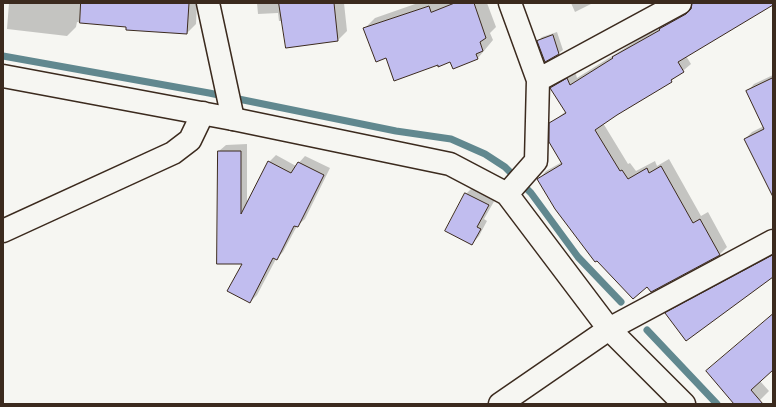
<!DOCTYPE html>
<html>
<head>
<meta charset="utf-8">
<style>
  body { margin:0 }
  #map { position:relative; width:776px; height:407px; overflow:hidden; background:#f6f6f2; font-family:Delius,sans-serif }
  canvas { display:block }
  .frame { position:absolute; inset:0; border:4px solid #3b2a1e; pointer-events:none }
</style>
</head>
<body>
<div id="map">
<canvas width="776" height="407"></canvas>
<div class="frame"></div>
</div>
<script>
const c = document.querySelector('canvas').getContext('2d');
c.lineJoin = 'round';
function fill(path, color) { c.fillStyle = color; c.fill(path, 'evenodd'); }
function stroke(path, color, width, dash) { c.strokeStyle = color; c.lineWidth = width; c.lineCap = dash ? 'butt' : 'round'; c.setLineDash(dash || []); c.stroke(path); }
const shadow = new Path2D(`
  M 9,3 L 197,3 L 196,24 L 187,33 L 77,22 L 76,27 L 67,36 L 7,29 Z
  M 257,3 L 344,3 L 347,31 L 338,40 L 286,47 L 283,21 L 279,21 L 278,13 L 258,14 Z
  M 418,3 L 487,3 L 496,27 L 490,33 L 493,40 L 478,58 L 453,67 L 451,61 L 438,64 L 387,57 L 365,28 L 375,18 Z
  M 571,3 L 593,3 L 575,12 Z
  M 705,3 L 764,3 L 686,56 L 691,64 L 671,81 L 603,123 L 628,164 L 630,163 L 636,171 L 655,161 L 657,166 L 669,159 L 701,216 L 708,212 L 727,247 L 720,254 L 651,291 L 539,179 L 546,171 L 562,162 L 550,124 L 566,111 L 552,88 L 559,80 L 575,71 L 577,78 L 668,21 L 694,7 Z
  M 557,32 L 563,50 L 559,53 L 538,41 L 542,37 Z
  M 773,75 L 773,173 L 745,139 L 752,132 L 764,126 L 747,92 L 754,84 Z
  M 247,144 L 247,204 L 269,162 L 276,155 L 296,166 L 305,156 L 330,168 L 305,219 L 297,226 L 283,252 L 276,259 L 257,295 L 250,302 L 243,263 L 219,151 L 226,145 Z
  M 474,186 L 496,198 L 484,219 L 487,221 L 479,236 L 472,244 L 466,194 Z
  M 773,252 L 773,276 L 667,313 L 676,303 Z
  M 773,314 L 773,368 L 760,381 L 769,391 L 756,404 L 735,404 L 750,336 Z`);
const stream = new Path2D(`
  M 3,56 L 209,93 L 396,131 L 451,139 L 485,154 L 505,167 L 531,193 L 578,257 L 621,302
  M 647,330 L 717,404`);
const building = new Path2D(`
  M 81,3 L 189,3 L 187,34 L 126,30 L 126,27 L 80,23 Z
  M 279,3 L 334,3 L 338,41 L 286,48 Z
  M 455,3 L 474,3 L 486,38 L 480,42 L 483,51 L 476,54 L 478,59 L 453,69 L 450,62 L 438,67 L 438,65 L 394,81 L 386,58 L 376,62 L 363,28 L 429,6 L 431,12 Z
  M 692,3 L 773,3 L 773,5 L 678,62 L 684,72 L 671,80 L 672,82 L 617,115 L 595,130 L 620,171 L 622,170 L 628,179 L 647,168 L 649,173 L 661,166 L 693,223 L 700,219 L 720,255 L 651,292 L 647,287 L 633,299 L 597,261 L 595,262 L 555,209 L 537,179 L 562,164 L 549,142 L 549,123 L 566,113 L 550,88 L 567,78 L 570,85 L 613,58 L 612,57 L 660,30 L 659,29 L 686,14 L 691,9 Z
  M 553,35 L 559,54 L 545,62 L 537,41 Z
  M 773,78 L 773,197 L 744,139 L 764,129 L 746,91 Z
  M 218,151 L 241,151 L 241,214 L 268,161 L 291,173 L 298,162 L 324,175 L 298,227 L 294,226 L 277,260 L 273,258 L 250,303 L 227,291 L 242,264 L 217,264 Z
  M 465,193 L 489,205 L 477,227 L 481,229 L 472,245 L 445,231 Z
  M 773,255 L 773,277 L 686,341 L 665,313 Z
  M 773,314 L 773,370 L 751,390 L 763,404 L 734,404 L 706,371 Z`);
const street = new Path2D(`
  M 208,3 L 233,119
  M 538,80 L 680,3
  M 507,194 L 536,161 L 538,80 L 510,3
  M 684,404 L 609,329 L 773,241`);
const secondary = new Path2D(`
  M 3,76 L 233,119 L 450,164 L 507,194 L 609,329 L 500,404
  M 3,231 L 173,153 L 190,140 L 203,113`);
fill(shadow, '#0003');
stroke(stream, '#61888f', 7);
fill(building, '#c1bdef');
stroke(building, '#3b2a1e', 1);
stroke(street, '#3b2a1e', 25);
stroke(secondary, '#3b2a1e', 25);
stroke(street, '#f6f6f2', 22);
stroke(secondary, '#f6f6f2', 22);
</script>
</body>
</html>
